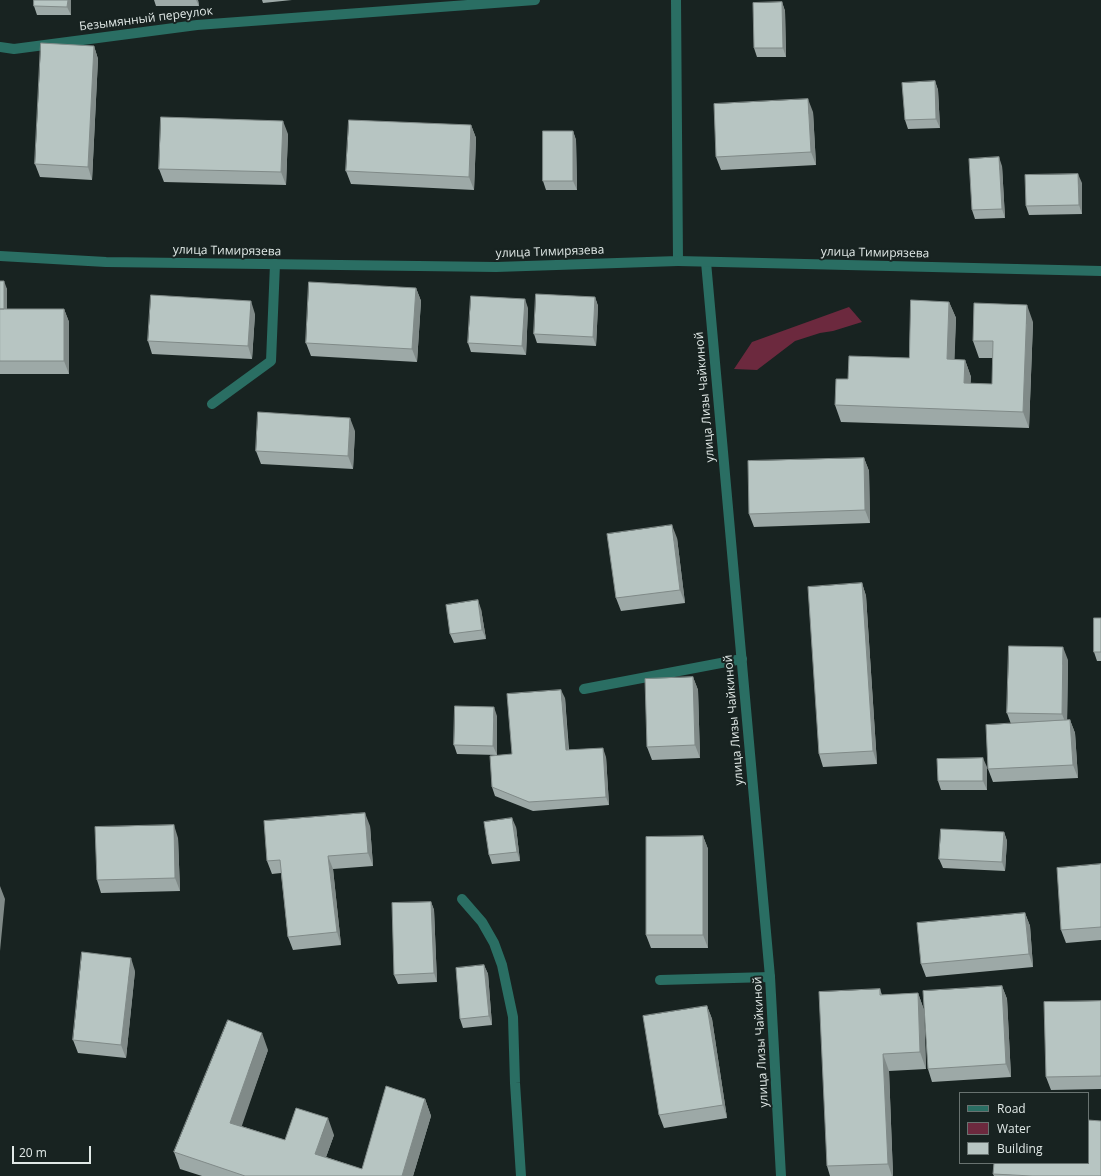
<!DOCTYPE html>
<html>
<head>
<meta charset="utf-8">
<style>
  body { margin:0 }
  #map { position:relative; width:1101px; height:1176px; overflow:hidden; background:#182321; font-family:"Open Sans",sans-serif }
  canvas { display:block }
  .legend { position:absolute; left:959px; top:1092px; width:130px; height:72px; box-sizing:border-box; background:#182321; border:1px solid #687270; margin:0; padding:5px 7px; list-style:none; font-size:12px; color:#e1e9e7 }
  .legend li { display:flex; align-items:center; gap:8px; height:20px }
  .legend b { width:20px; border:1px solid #687270 }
  .scale { position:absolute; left:12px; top:1146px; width:79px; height:18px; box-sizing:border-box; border:2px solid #e1e9e7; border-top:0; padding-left:5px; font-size:12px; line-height:14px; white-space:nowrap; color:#e1e9e7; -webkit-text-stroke:3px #182321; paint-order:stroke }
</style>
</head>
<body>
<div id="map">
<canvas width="1101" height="1176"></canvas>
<ul class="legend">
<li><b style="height:5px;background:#2a6e63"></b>Road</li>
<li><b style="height:11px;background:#6c293e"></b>Water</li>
<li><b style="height:11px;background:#b7c5c2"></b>Building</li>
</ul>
<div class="scale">20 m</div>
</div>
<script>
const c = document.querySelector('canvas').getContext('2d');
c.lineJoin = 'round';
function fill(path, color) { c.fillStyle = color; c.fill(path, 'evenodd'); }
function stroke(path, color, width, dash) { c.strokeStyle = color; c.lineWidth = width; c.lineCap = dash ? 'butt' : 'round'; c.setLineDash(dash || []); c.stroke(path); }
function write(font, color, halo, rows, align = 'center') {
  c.font = font + ' "Open Sans",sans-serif'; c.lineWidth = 4; c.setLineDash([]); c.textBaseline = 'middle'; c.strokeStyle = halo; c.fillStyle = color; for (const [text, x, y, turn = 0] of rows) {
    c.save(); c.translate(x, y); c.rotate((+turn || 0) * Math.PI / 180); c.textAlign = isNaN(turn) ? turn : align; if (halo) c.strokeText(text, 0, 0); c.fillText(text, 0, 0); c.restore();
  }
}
const water = new Path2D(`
  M 849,307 L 862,322 L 833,331 L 820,333 L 795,341 L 757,370 L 734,369 L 752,342 Z`);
const service = new Path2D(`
  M 212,404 L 271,361 L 275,264
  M 584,689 L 742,659
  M 462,899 L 482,922 L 494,943 L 502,965 L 513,1017 L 515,1083 L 521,1176
  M 660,980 L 770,977`);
const minor = new Path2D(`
  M 0,47 L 14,49 L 197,25 L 535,0
  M 0,256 L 106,262 L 496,267 L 678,261 L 676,0
  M 706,262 L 770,977 L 781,1176`);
const tertiary = new Path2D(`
  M 678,261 L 1101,271`);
const wall = new Path2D(`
  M 34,0 L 71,0 L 71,15 L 37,15 L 34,6 Z
  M 154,0 L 198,0 L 199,6 L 156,6 Z
  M 262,0 L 292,0 L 263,3 Z
  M 782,2 L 785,11 L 786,57 L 757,57 L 754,48 Z
  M 94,46 L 98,59 L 92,180 L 40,177 L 35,164 Z
  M 935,81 L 938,90 L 940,128 L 908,129 L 905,120 Z
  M 813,112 L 816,165 L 721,170 L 716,157 Z
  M 471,125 L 476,138 L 474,190 L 351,184 L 346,171 Z
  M 573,131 L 576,140 L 577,190 L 546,190 L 543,181 Z
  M 288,134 L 286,185 L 164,182 L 159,169 Z
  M 1002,166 L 1005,218 L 975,219 L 972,210 Z
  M 1082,183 L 1082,214 L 1029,215 L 1026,206 Z
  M 0,281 L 7,289 L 7,309 L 64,309 L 69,322 L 69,374 L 0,374 Z
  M 416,288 L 421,301 L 417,362 L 311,356 L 306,343 Z
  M 595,297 L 598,306 L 596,346 L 537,343 L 534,334 Z
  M 949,302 L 956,318 L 954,360 L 965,360 L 971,377 L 970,384 L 992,384 L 993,358 L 979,358 L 973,341 L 1033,322 L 1029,428 L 841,422 L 835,405 L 848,379 L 909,358 Z
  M 528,308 L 526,355 L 471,352 L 468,343 Z
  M 255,314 L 252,359 L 152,354 L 148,341 Z
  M 355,431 L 353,469 L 261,464 L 256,451 Z
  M 864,458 L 869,471 L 870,523 L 754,527 L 749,514 Z
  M 677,538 L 685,603 L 621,611 L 616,598 Z
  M 862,583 L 866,596 L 877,764 L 823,767 L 819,754 Z
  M 481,609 L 486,639 L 454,643 L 450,634 Z
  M 1101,618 L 1101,661 L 1097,661 L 1094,652 Z
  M 1068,660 L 1067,720 L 1070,720 L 1075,733 L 1078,778 L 993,782 L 988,769 L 1011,724 L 1007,713 Z
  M 693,677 L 698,690 L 700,758 L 652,760 L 647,747 Z
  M 565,698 L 569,750 L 606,757 L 609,805 L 533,811 L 495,796 L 492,787 L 512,754 Z
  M 497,716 L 497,755 L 457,754 L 454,745 Z
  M 987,767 L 987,790 L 941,790 L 938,781 Z
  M 370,826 L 373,866 L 333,869 L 341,945 L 293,950 L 288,937 L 281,873 L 272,874 L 267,861 Z
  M 516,827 L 520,861 L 492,864 L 489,855 Z
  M 1004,832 L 1007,841 L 1005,871 L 943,868 L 939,859 Z
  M 703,836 L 708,849 L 708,948 L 651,948 L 646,935 Z
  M 178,838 L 180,891 L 101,893 L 97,880 Z
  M 1101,864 L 1101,940 L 1066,943 L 1061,930 Z
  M 431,902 L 434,910 L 437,982 L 398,984 L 394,975 Z
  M 1025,913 L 1030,926 L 1033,967 L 926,977 L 921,964 Z
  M 484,965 L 488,974 L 492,1025 L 463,1028 L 460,1019 Z
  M 135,971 L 126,1058 L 78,1053 L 73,1040 Z
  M 1002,986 L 1007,999 L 1011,1077 L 932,1082 L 928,1069 Z
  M 880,989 L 882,995 L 918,993 L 924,1010 L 926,1069 L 889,1071 L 893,1176 L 830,1176 L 827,1166 Z
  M 1101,1001 L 1101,1089 L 1051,1090 L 1046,1077 Z
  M 707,1006 L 712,1019 L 727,1118 L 664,1128 L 659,1115 Z
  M 268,1050 L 241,1126 L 285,1140 L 334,1135 L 326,1157 L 362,1169 L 425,1099 L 431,1116 L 413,1176 L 202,1176 L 180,1169 L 174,1152 Z
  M 993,1174 L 1101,1176 L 994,1176 Z`);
const shadedWall = new Path2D(`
  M 68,0 L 71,0 L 71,15 L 67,7 Z
  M 196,0 L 198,0 L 199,6 Z
  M 782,2 L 785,11 L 786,57 L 783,48 Z
  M 94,46 L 98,59 L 92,180 L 88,167 Z
  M 935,81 L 938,90 L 940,128 L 936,119 Z
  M 808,99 L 813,112 L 816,165 L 811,152 Z
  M 283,121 L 288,134 L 286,185 L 281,172 Z
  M 471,125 L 476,138 L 474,190 L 469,177 Z
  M 573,131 L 576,140 L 577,190 L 573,181 Z
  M 999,157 L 1002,166 L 1005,218 L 1002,209 Z
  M 1078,174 L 1082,183 L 1082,214 L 1079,205 Z
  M 4,281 L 7,289 L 7,318 L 4,309 Z
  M 416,288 L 421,301 L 417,362 L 412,349 Z
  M 595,297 L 598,306 L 596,346 L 593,337 Z
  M 525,299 L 528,308 L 526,355 L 522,346 Z
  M 251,301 L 255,314 L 252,359 L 248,346 Z
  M 949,302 L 956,318 L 954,376 L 947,359 Z
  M 1027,305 L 1033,322 L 1029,428 L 1023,412 Z
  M 64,309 L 69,322 L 69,374 L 64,361 Z
  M 965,360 L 971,377 L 970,400 L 964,383 Z
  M 350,418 L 355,431 L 353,469 L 348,456 Z
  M 864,458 L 869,471 L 870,523 L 865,510 Z
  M 672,525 L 677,538 L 685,603 L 680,590 Z
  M 862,583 L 866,596 L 877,764 L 873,751 Z
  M 478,600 L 481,609 L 486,639 L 482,630 Z
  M 1063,647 L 1068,660 L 1067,727 L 1062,714 Z
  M 693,677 L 698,690 L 700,758 L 695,745 Z
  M 561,690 L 565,698 L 569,759 L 566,750 Z
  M 494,707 L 497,716 L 497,755 L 493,746 Z
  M 1070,720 L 1075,733 L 1078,778 L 1073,765 Z
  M 603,748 L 606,757 L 609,805 L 606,797 Z
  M 983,758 L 987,767 L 987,790 L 983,781 Z
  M 365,813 L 370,826 L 373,866 L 368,853 Z
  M 512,818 L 516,827 L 520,861 L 517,852 Z
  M 174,825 L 178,838 L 180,891 L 175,878 Z
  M 1004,832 L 1007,841 L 1005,871 L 1002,862 Z
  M 703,836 L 708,849 L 708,948 L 703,935 Z
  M 328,856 L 333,869 L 341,945 L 337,932 Z
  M 0,886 L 5,899 L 0,951 Z
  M 431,902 L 434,910 L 437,982 L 434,973 Z
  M 1025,913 L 1030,926 L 1033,967 L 1029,954 Z
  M 131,958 L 135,971 L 126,1058 L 121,1045 Z
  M 484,965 L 488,974 L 492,1025 L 489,1016 Z
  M 1002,986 L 1007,999 L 1011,1077 L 1006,1064 Z
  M 918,993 L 924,1010 L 926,1069 L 920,1052 Z
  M 707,1006 L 712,1019 L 727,1118 L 723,1105 Z
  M 262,1033 L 268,1050 L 237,1140 L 230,1123 Z
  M 883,1054 L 889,1071 L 893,1176 L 892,1176 L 888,1164 Z
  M 425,1099 L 431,1116 L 413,1176 L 402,1176 Z
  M 328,1118 L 334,1135 L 321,1171 L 315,1154 Z`);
const building = new Path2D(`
  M 34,0 L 68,0 L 67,7 L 34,6 Z
  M 782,2 L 783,48 L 754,48 L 753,3 Z
  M 41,43 L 94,46 L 88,167 L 35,164 Z
  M 935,81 L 936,119 L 905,120 L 902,83 Z
  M 808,99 L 811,152 L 716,157 L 714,104 Z
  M 161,117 L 283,121 L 281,172 L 159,169 Z
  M 349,120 L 471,125 L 469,177 L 346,171 Z
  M 543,131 L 573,131 L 573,181 L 543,181 Z
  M 999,157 L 1002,209 L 972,210 L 969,159 Z
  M 1078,174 L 1079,205 L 1026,206 L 1025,175 Z
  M 0,281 L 4,281 L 4,309 L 0,309 Z
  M 309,282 L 416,288 L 412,349 L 306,343 Z
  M 536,294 L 595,297 L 593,337 L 534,334 Z
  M 151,295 L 251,301 L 248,346 L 148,341 Z
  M 471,296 L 525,299 L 522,346 L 468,343 Z
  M 911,300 L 949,302 L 947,359 L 965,360 L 964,383 L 992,384 L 993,341 L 973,341 L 974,303 L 1027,305 L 1023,412 L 835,405 L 836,379 L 848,379 L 849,356 L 909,358 Z
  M 0,309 L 64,309 L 64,361 L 0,361 Z
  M 258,412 L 350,418 L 348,456 L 256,451 Z
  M 864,458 L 865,510 L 749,514 L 748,461 Z
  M 672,525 L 680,590 L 616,598 L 607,534 Z
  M 862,583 L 873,751 L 819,754 L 808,587 Z
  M 478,600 L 482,630 L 450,634 L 446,605 Z
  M 1094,618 L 1101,618 L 1101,652 L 1094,652 Z
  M 1009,646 L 1063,647 L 1062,714 L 1007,713 Z
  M 693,677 L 695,745 L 647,747 L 645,679 Z
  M 561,690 L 566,750 L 603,748 L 606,797 L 529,802 L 492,787 L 490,756 L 512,754 L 507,694 Z
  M 455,706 L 494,707 L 493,746 L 454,745 Z
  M 1070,720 L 1073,765 L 988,769 L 986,725 Z
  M 983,758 L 983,781 L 938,781 L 937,759 Z
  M 365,813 L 368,853 L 328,856 L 337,932 L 288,937 L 280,860 L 267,861 L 264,821 Z
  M 512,818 L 517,852 L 489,855 L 484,822 Z
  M 174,825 L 175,878 L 97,880 L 95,827 Z
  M 941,829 L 1004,832 L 1002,862 L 939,859 Z
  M 703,836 L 703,935 L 646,935 L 646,837 Z
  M 1101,864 L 1101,927 L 1061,930 L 1057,868 Z
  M 431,902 L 434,973 L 394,975 L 392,903 Z
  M 1025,913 L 1029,954 L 921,964 L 917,923 Z
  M 82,952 L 131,958 L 121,1045 L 73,1040 Z
  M 484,965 L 489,1016 L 460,1019 L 456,968 Z
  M 1002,986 L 1006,1064 L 928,1069 L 923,991 Z
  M 880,989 L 880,995 L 918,993 L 920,1052 L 883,1054 L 888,1164 L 827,1166 L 819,992 Z
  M 1101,1001 L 1101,1076 L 1046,1077 L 1044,1002 Z
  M 707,1006 L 723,1105 L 659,1115 L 643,1016 Z
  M 228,1020 L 262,1033 L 230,1123 L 285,1140 L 296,1108 L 328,1118 L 315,1154 L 362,1169 L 386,1086 L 425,1099 L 402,1176 L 245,1176 L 174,1152 Z
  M 1088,1120 L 1101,1121 L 1101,1176 L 1032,1176 L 993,1174 L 994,1163 L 1088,1163 Z`);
const streetNames = [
  ["Безымянный переулок",146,19,-7],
  ["улица Тимирязева",227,251,1],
  ["улица Тимирязева",550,252,-2],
  ["улица Тимирязева",875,253,1],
  ["улица Лизы Чайкиной",705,397,-95],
  ["улица Лизы Чайкиной",734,720,-95],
  ["улица Лизы Чайкиной",761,1042,-93]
];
fill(water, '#6c293e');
stroke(service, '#2a6e63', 10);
stroke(minor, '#2a6e63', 10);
stroke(tertiary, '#2a6e63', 10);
fill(wall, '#9da9a7');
fill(shadedWall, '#808a88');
fill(building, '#b7c5c2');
stroke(building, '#808a88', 1);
write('12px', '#e1e9e7', '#182321', streetNames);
</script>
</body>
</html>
